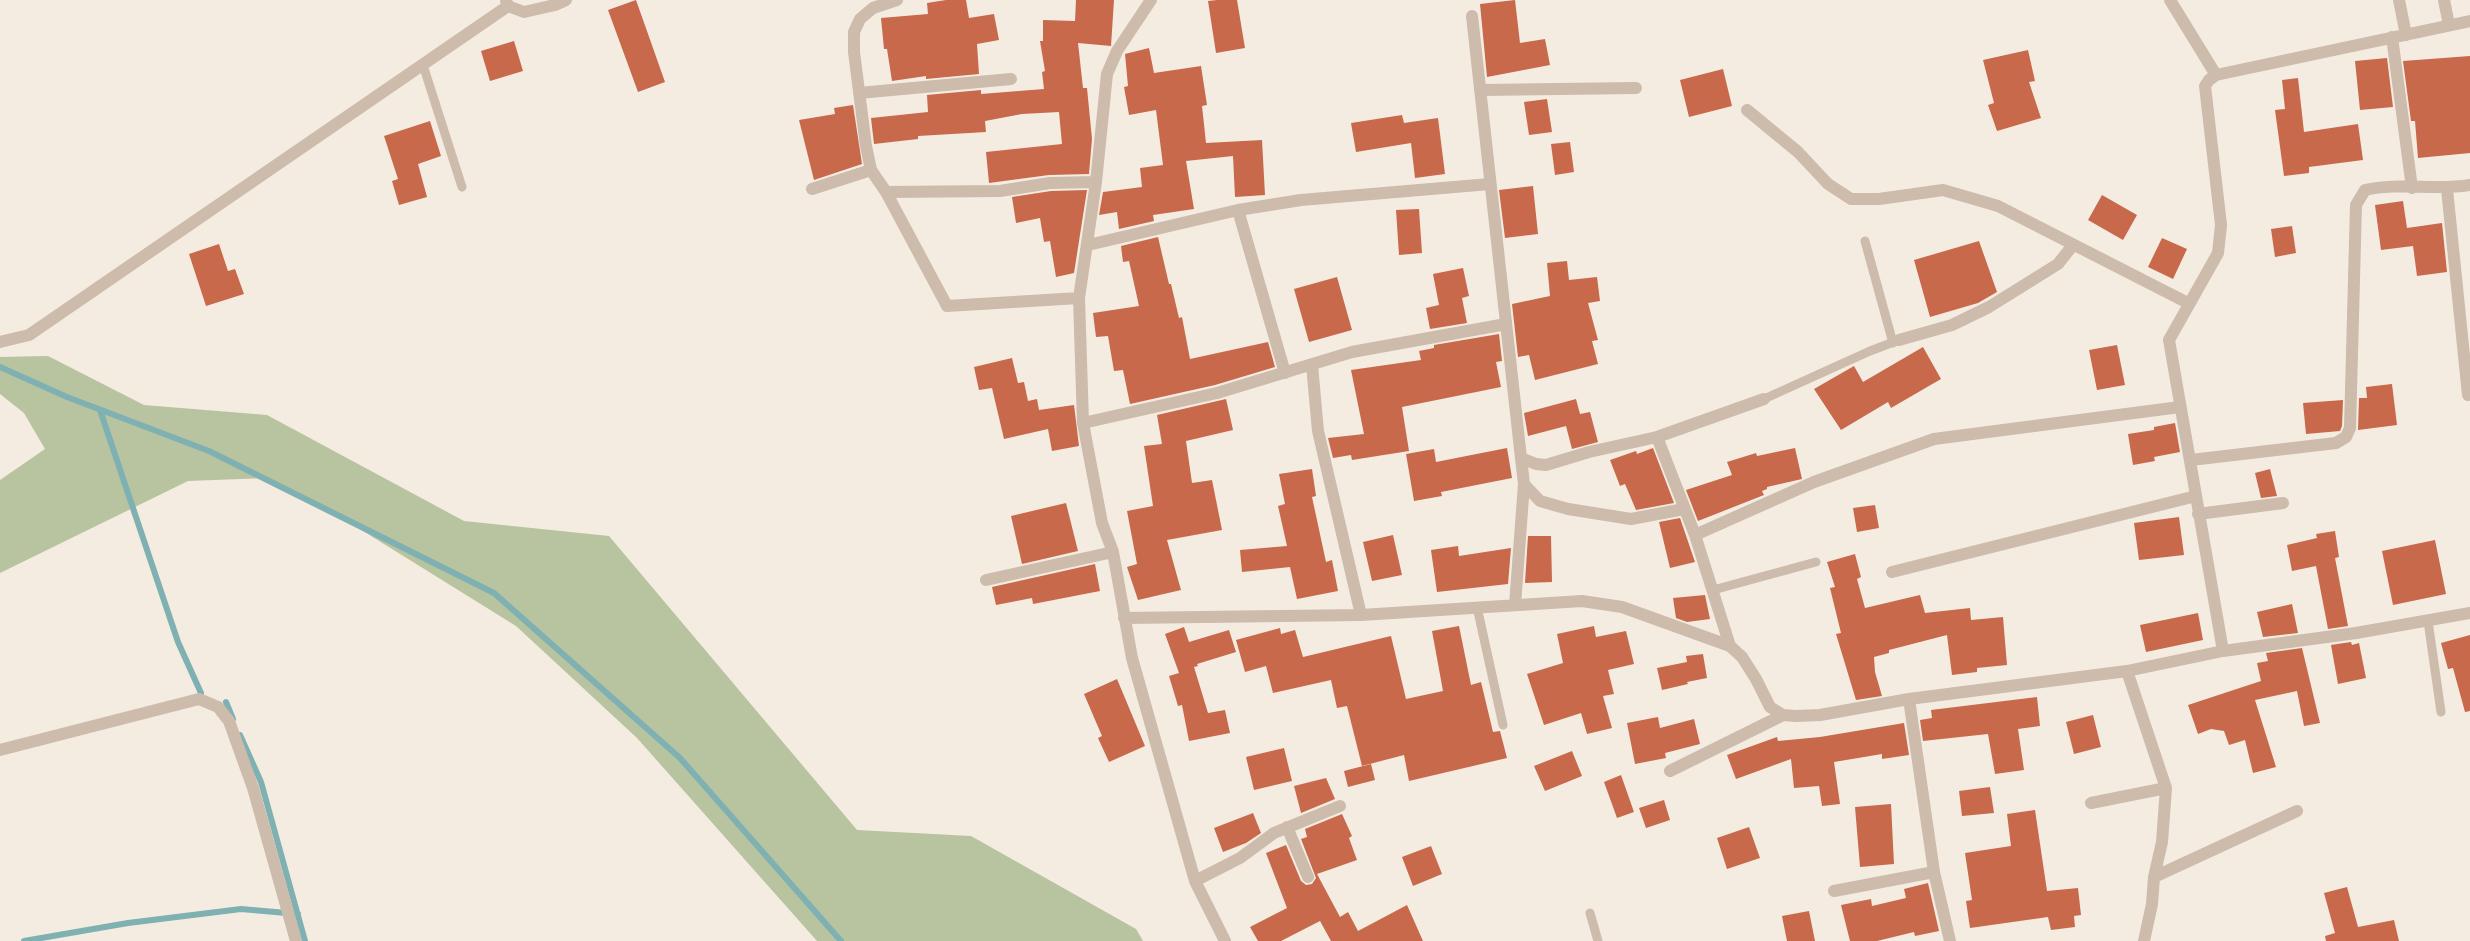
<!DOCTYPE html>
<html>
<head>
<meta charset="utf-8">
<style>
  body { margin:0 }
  canvas { display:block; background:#f4ebe1 }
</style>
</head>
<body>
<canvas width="2470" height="941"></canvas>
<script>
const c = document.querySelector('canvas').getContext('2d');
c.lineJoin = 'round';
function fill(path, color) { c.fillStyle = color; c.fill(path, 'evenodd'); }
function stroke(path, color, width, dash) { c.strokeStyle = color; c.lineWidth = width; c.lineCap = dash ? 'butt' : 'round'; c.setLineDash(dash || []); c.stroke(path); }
const green = new Path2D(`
  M 48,356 L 144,405 L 267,415 L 464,521 L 609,536 L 857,830 L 971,836 L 1136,929 L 1143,941 L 817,941 L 637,738 L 516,626 L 355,526 L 267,478 L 188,481 L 0,573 L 0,480 L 45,449 L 24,413 L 0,394 L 0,357 Z`);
const stream = new Path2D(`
  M 0,367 L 67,397 L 209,451 L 494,593 L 680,758 L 841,941
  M 100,410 L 178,642 L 201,693
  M 226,702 L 233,719
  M 240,735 L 261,782 L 305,941
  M 24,941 L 128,923 L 241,909 L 298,914`);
const building = new Path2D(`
  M 636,0 L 665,82 L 638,92 L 608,10 Z
  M 946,0 L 966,0 L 969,18 L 994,14 L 999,40 L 977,44 L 979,74 L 926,79 L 926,76 L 892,81 L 887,49 L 884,49 L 881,18 L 928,14 L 927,3 Z
  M 1076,0 L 1114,0 L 1111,46 L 1078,43 L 1083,88 L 1087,88 L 1092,139 L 1089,174 L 1049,175 L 989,183 L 986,152 L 1062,144 L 1059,112 L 1022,114 L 985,121 L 986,132 L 918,136 L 918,139 L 874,144 L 871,118 L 928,112 L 927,95 L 981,90 L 981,94 L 1044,89 L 1042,72 L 1045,71 L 1040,41 L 1043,41 L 1043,20 L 1075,21 Z
  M 1217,0 L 1237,0 L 1245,48 L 1216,53 L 1208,1 Z
  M 1515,0 L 1520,43 L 1545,39 L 1550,65 L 1487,77 L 1480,4 Z
  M 514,41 L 523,71 L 490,81 L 481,51 Z
  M 1149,48 L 1154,73 L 1201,66 L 1207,105 L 1202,106 L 1206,143 L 1262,140 L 1265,195 L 1235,197 L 1233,156 L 1186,161 L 1194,209 L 1153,215 L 1154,221 L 1119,229 L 1117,212 L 1099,215 L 1103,192 L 1142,187 L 1140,168 L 1163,165 L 1156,110 L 1129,115 L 1124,87 L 1128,86 L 1125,54 Z
  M 2028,50 L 2035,81 L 2029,82 L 2041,118 L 1997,131 L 1988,105 L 1994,103 L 1983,60 Z
  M 2470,56 L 2470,153 L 2418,158 L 2415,121 L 2411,121 L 2403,61 Z
  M 2387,58 L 2393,107 L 2360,110 L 2355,61 Z
  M 1723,69 L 1732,106 L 1689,117 L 1680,80 Z
  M 2298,78 L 2304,132 L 2358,124 L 2363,160 L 2309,167 L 2309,173 L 2284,176 L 2275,110 L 2285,109 L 2282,80 Z
  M 1547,99 L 1552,132 L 1529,135 L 1524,102 Z
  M 853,105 L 862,164 L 814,180 L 799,120 L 835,114 L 834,108 Z
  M 1402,115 L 1404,123 L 1438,118 L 1445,174 L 1415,178 L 1411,143 L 1356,152 L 1351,123 Z
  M 430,121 L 441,156 L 418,164 L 427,197 L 399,205 L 392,181 L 398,179 L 384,136 Z
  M 1570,142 L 1574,172 L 1555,175 L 1551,144 Z
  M 1533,186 L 1538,234 L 1505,238 L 1499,190 Z
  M 1087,190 L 1074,273 L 1056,277 L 1050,241 L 1044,242 L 1040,218 L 1016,223 L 1012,197 L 1051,191 Z
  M 2102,195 L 2137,215 L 2123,240 L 2088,220 Z
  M 2403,201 L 2407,228 L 2442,223 L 2447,272 L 2417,276 L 2413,246 L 2381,250 L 2375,205 Z
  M 1419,209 L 1422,253 L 1399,255 L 1396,210 Z
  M 2292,226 L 2296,253 L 2275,257 L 2271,229 Z
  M 1158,237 L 1169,284 L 1171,284 L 1179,318 L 1182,317 L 1190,359 L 1268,342 L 1275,367 L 1215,385 L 1130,404 L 1123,370 L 1114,371 L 1108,336 L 1096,337 L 1093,313 L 1139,306 L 1129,261 L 1123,262 L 1121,246 Z
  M 2162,238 L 2187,249 L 2173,279 L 2148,267 Z
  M 1979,241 L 1997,292 L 1978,303 L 1930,317 L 1914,260 Z
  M 219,244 L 228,271 L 235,269 L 244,294 L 206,306 L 189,254 Z
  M 1567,261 L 1569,280 L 1597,277 L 1600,301 L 1588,303 L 1598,340 L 1592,341 L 1598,364 L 1535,380 L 1529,355 L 1518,357 L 1512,304 L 1550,296 L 1547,263 Z
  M 1463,268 L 1469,296 L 1462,298 L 1467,323 L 1430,329 L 1426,308 L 1439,305 L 1433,274 Z
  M 1337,277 L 1352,330 L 1309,342 L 1294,289 Z
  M 1499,334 L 1502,361 L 1496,362 L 1501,387 L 1402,407 L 1409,451 L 1352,460 L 1351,455 L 1333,458 L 1328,438 L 1364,434 L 1351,370 L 1421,360 L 1419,351 L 1434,348 L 1434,345 Z
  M 2117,345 L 2125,385 L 2097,390 L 2089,350 Z
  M 1923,347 L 1941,379 L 1891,408 L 1888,402 L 1841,430 L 1814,389 L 1854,366 L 1863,382 Z
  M 1012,358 L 1018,383 L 1024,382 L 1028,401 L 1037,399 L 1039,410 L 1074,405 L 1079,446 L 1052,451 L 1048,429 L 1004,439 L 992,388 L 979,390 L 974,367 Z
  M 2392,384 L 2397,425 L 2358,430 L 2359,398 L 2367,398 L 2366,387 Z
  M 1226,399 L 1233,430 L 1186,441 L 1192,483 L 1212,480 L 1222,530 L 1167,540 L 1181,590 L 1138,600 L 1127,567 L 1137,564 L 1127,511 L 1153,506 L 1144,446 L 1162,444 L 1157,415 Z
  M 1576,399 L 1580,414 L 1590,412 L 1598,442 L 1572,449 L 1566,426 L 1528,436 L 1524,413 Z
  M 2343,400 L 2342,426 L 2340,431 L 2306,434 L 2303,403 Z
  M 2175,423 L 2180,452 L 2154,457 L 2155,461 L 2133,465 L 2128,434 L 2154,430 L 2154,427 Z
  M 1507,448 L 1512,478 L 1441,492 L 1442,496 L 1414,501 L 1406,454 L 1434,449 L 1436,462 Z
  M 1653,448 L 1674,503 L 1636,510 L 1625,484 L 1620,486 L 1610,460 L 1636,451 L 1637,454 Z
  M 1795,448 L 1802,479 L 1767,487 L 1767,489 L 1762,491 L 1764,495 L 1698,521 L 1686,490 L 1732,475 L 1727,462 L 1756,453 L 1757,456 Z
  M 1312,469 L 1316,496 L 1312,497 L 1326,562 L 1332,560 L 1338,591 L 1297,599 L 1290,567 L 1242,572 L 1240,550 L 1287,546 L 1278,506 L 1285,504 L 1279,474 Z
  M 2270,469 L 2277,496 L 2261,498 L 2255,473 Z
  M 1066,503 L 1078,551 L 1022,564 L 1011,516 Z
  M 1875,505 L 1879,528 L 1857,532 L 1853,508 Z
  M 2179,517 L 2184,555 L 2139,560 L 2134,523 Z
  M 1680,518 L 1695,562 L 1670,568 L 1659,522 Z
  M 2335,531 L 2339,557 L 2335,558 L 2348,626 L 2328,629 L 2316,566 L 2292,571 L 2287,545 L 2317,538 L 2316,534 Z
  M 1393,535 L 1402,575 L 1372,581 L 1363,542 Z
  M 1528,536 L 1551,536 L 1552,582 L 1525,583 Z
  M 2435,540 L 2446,594 L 2393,605 L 2382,551 Z
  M 1458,546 L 1459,556 L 1511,548 L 1508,584 L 1437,592 L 1431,550 Z
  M 1855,554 L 1861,577 L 1857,579 L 1865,608 L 1920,595 L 1925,613 L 1970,608 L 1971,620 L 2003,617 L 2007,665 L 1977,668 L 1977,672 L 1952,675 L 1947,635 L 1889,650 L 1889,653 L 1874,657 L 1875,672 L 1882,696 L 1856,700 L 1836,634 L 1841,633 L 1830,588 L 1835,587 L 1827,562 Z
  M 1095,564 L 1100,591 L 1033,604 L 1032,598 L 996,605 L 992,587 Z
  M 1705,595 L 1710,619 L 1687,622 L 1676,618 L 1673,598 Z
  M 2292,604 L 2298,633 L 2263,637 L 2257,612 Z
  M 2198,613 L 2203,640 L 2146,652 L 2140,625 Z
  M 1459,626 L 1471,685 L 1481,682 L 1493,732 L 1500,731 L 1507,758 L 1409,781 L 1404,755 L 1362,766 L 1347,706 L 1337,708 L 1331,680 L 1273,693 L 1266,666 L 1245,672 L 1236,640 L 1280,628 L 1281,634 L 1295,630 L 1303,657 L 1391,636 L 1406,699 L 1443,691 L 1432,631 Z
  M 1594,626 L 1596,637 L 1626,631 L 1634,664 L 1608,670 L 1614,694 L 1603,696 L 1612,728 L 1587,734 L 1581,713 L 1544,725 L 1527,674 L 1563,663 L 1557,634 Z
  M 1184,627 L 1189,642 L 1229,630 L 1236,652 L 1197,664 L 1198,666 L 1194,667 L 1208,713 L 1225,710 L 1230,733 L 1189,741 L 1182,705 L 1178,706 L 1169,676 L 1179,673 L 1165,634 Z
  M 2470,635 L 2470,711 L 2465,712 L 2453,668 L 2448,669 L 2441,643 Z
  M 2351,642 L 2352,645 L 2359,643 L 2366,678 L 2338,684 L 2331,645 Z
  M 2302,648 L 2320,723 L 2304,726 L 2297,691 L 2255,700 L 2276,767 L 2253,773 L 2245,740 L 2229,745 L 2224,731 L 2211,729 L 2198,734 L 2188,705 L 2261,681 L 2257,663 L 2268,661 L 2266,653 Z
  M 1703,654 L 1707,678 L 1687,682 L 1688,684 L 1662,690 L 1657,668 L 1687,662 L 1686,656 Z
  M 1117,679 L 1145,746 L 1109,762 L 1098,738 L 1102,736 L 1084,694 Z
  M 2037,697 L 2040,726 L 2018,729 L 2024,770 L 1995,774 L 1988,734 L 1923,741 L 1920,720 L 1932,718 L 1931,710 Z
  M 2093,715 L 2101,747 L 2074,754 L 2066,722 Z
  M 1658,717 L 1660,728 L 1694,719 L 1700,744 L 1665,753 L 1666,758 L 1635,764 L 1627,723 Z
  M 1904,723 L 1909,755 L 1882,759 L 1882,754 L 1834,762 L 1840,804 L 1822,806 L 1819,786 L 1794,788 L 1791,759 L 1736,779 L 1727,755 L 1777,737 L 1778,741 L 1820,737 Z
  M 1284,748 L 1292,781 L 1254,790 L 1246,757 Z
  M 1572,751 L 1582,776 L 1545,791 L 1534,766 Z
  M 1371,764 L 1375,780 L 1348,787 L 1344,771 Z
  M 1621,775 L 1634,812 L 1617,818 L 1604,782 Z
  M 1326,778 L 1335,799 L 1301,813 L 1294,786 Z
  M 1990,787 L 1994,813 L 1962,816 L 1959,791 Z
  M 1664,800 L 1670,820 L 1646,828 L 1639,808 Z
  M 1891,804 L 1894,864 L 1860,867 L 1855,807 Z
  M 2035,810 L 2047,891 L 2078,888 L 2081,915 L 2074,916 L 2075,927 L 2051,930 L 2048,917 L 1970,928 L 1966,901 L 1972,900 L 1965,853 L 2011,846 L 2007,814 Z
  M 1253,813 L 1261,833 L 1246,843 L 1223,852 L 1214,828 Z
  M 1342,814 L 1352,836 L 1349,838 L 1357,860 L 1317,874 L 1340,917 L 1348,912 L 1358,931 L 1407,905 L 1423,941 L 1331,941 L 1320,921 L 1281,941 L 1258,941 L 1250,927 L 1287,908 L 1266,853 L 1286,845 L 1301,881 L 1306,885 L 1312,884 L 1316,878 L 1301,839 L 1307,837 L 1305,829 Z
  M 1749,827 L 1760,858 L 1727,869 L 1717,838 Z
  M 1431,846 L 1442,874 L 1413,886 L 1402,857 Z
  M 1928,883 L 1939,931 L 1915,936 L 1914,932 L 1877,941 L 1850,941 L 1841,905 L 1871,899 L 1872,906 L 1906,898 L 1904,889 Z
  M 2347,887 L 2358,927 L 2394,920 L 2399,941 L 2326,941 L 2325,936 L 2335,933 L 2324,893 Z
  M 1809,911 L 1815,941 L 1787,941 L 1782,916 Z`);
const lane = new Path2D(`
  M 423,65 L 462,187
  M 1865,241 L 1893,343
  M 1764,399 L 1870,351 L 1899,340
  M 1713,590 L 1816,562
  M 1477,607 L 1503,725
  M 2428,621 L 2441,712
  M 1590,913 L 1598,941`);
const street = new Path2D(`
  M 506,0 L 508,6 L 524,12 L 555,5 L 566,0
  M 897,0 L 873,8 L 860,19 L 854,32 L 854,52 L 866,146 L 871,170 L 886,192 L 947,306 L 1079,298
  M 1151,0 L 1117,51 L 1107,74 L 1096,182 L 1079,298 L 1083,423 L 1102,523 L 1113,552 L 1132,658 L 1195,881 L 1225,941
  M 2170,0 L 2216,75
  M 2399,0 L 2406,35
  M 2444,0 L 2449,25
  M 1472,16 L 1521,458 L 1536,464 L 1546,465 L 1589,452 L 1657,437 L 1695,535 L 1730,646
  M 2392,37 L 2412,188
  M 1480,90 L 1636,88
  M 859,93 L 1011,79
  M 1747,110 L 1798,152 L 1828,184 L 1851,199 L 1879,199 L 1943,190 L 1998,206 L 2188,303
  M 812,189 L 871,170
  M 2447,189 L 2468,395
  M 886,192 L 1000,191 L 1050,183 L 1096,182
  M 1238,210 L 1285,373
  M 1088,245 L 1238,210 L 1301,200 L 1490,184
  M 1899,340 L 1952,325 L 1989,307 L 2058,264 L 2073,245
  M 0,342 L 29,335 L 508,6
  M 1312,365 L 1318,431 L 1361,615
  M 1083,423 L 1217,393 L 1352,352 L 1506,324
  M 1657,437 L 1764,399
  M 1521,458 L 1524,484 L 1540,501 L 1568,509 L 1631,519 L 1684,509
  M 2191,460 L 2336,443 L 2346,437 L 2350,428 L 2356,205 L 2365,190 C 2399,182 2435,191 2470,185
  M 2198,514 L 2283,503
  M 1695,535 L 1814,482 L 1934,439 L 2180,407
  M 1892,572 L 2196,496
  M 986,580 L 1113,552
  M 1515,605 L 1524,484
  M 1124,618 L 1361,615 L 1582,601 L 1622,607 L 1730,646 L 1742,657 L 1756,679 L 1770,707 L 1783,715 L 1796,716 L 1820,715 L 1909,699 L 2127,671 L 2223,651 L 2356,633 L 2470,613
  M 2223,651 L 2169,340 L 2218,253 L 2221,225 L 2205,86 L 2209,80 L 2216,75 L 2470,21
  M 2127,671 L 2166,788 L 2162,842 L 2154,877
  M 1909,699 L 1934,872 L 1950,941
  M 0,750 L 199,699 L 218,707 L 229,721 L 253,788 L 296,941
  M 1670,771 L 1783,715
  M 2091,803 L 2166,788
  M 1287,827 L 1308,877
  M 1195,881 L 1240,858 L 1274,833 L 1340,806
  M 1834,891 L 1934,872
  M 2144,941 L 2152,904 L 2154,877 L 2297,811`);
fill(green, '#b8c4a0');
stroke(stream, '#7fb0b2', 6);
fill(building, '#c8694b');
stroke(lane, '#cdbbac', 9);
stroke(street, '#cdbbac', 12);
</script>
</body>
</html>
